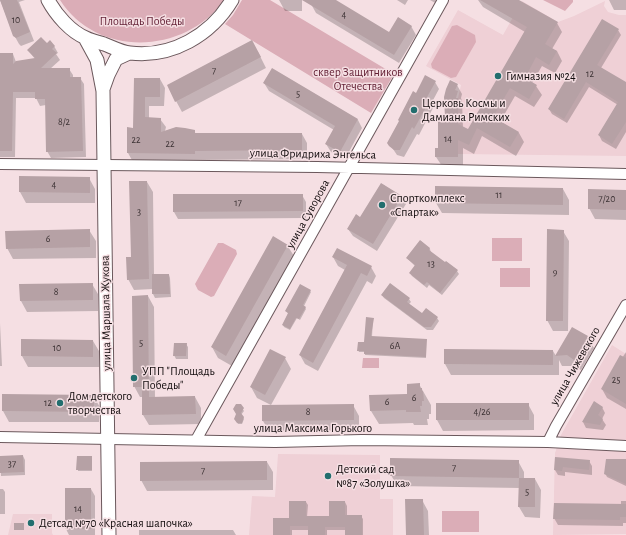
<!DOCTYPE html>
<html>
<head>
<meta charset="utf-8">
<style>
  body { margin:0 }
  canvas { display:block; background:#f5dfe3 }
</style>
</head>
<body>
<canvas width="626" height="535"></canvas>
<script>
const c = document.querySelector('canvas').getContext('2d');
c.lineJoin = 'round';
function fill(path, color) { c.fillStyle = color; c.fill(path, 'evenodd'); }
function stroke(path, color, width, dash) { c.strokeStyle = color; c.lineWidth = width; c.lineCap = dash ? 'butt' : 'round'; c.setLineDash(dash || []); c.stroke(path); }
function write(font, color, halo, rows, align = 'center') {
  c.font = font + ' "Alegreya Sans",sans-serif'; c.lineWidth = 3; c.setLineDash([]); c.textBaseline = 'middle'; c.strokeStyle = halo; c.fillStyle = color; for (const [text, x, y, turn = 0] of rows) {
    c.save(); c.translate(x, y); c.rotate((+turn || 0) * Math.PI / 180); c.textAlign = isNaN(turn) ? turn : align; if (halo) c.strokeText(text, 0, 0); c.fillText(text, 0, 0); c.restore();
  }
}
const built = new Path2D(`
  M 522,1 L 558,22 L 574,16 L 605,1 L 604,6 L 608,12 L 619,15 L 626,15 L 626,156 L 458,154 L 458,98 L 461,85 L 426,66 L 458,10 L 503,35 Z
  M 612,345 L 626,354 L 626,534 L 553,535 L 555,453 L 561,435 Z
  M 278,454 L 380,455 L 380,499 L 393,499 L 393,535 L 249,535 L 252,496 L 275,497 Z
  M 13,514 L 52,514 L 52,533 L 53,535 L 8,535 Z`);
const green = new Path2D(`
  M 60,0 L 224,0 C 185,55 97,58 60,0 Z
  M 242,0 L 270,0 L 394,74 L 371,113 L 225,24 L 233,15 Z
  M 543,0 L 573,0 L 573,2 L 565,11 Z
  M 457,25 L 475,35 L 476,42 L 456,77 L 451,78 L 432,68 L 431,64 L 452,26 Z
  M 492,238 L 522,238 L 522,261 L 492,261 Z
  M 218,243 L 223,243 L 236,250 L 237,254 L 214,296 L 211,297 L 198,290 L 195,284 Z
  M 500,268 L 530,268 L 530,287 L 500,287 Z
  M 363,358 L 379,358 L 379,368 L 362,368 Z
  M 442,511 L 479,511 L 479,532 L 442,532 Z`);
const shadow = new Path2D(`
  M 0,0 L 25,0 L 19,2 L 34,41 L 21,46 L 19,44 L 14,35 Z
  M 279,0 L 302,0 L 302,11 L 285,11 Z
  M 313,0 L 334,0 L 389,33 L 411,26 L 416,35 L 399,63 L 316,13 L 311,4 Z
  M 397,0 L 408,0 L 405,5 Z
  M 430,0 L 440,0 L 437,4 Z
  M 478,0 L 517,0 L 557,23 L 562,32 L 552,49 L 557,51 L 562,61 L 555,73 L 542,66 L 532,83 L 536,86 L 542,95 L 534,107 L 515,96 L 500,122 L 519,133 L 524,142 L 516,156 L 482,136 L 474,154 L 463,148 L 463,166 L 442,166 L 436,157 L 446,118 L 450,81 L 457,85 L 462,94 L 461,98 L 462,101 L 463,128 L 469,130 L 525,32 L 483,7 Z
  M 609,0 L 626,0 L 626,10 L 614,10 Z
  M 618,30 L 621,35 L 601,68 L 626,84 L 626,132 L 616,149 L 602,141 L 599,135 L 618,105 L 589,87 L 567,123 L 552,114 L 549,109 Z
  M 47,44 L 54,46 L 58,53 L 56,54 L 60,60 L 50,69 L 69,69 L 73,75 L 73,78 L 80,78 L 84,84 L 86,157 L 51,158 L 47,151 L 46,105 L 40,106 L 36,98 L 16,98 L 15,157 L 0,157 L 0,54 L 13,54 L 16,62 L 35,59 L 28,50 Z
  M 258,52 L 266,68 L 182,112 L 176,101 Z
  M 272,70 L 358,120 L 362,128 L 345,159 L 331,152 L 326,144 L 334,130 L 269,91 L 264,83 Z
  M 135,79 L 160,79 L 165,88 L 164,106 L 149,106 L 149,118 L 160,119 L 166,127 L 165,131 L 194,131 L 196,134 L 302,134 L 307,143 L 307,159 L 199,160 L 199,163 L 133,162 L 128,153 L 134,129 Z
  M 435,82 L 439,89 L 431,104 L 433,108 L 419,135 L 417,134 L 404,157 L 397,155 L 389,143 L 416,94 Z
  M 89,178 L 95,189 L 95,203 L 26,203 L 20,192 Z
  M 147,182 L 153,192 L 154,275 L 169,275 L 170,278 L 171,297 L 155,298 L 153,294 L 153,289 L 134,290 L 128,279 Z
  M 382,184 L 402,197 L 406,204 L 377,251 L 353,236 L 348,229 L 361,218 Z
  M 563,189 L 569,200 L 569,215 L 442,213 L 436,203 Z
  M 626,191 L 626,220 L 595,219 L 589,208 Z
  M 302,195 L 306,202 L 306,218 L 178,219 L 174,212 Z
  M 89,230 L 96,241 L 96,258 L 13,259 L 7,248 Z
  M 563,231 L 569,241 L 568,331 L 553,331 L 547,320 Z
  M 421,241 L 430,249 L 431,253 L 457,271 L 459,274 L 442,295 L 429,285 L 427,288 L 412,276 L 410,273 L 415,266 L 407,258 Z
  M 287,245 L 294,256 L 232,366 L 218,358 L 212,347 Z
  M 333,257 L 371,267 L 376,276 L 372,284 L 367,281 L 318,371 L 305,364 L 300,355 L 345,270 L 338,266 Z
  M 92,284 L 98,294 L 98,311 L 27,312 L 21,301 Z
  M 310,291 L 311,292 L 304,306 L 306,309 L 300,320 L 297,318 L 290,330 L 284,327 L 283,325 L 289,314 L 286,311 Z
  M 382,295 L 409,299 L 411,302 L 409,304 L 422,314 L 437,318 L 439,321 L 433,330 L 427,330 L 384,298 Z
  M 148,296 L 154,307 L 155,398 L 195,397 L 201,408 L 201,424 L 149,425 L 143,415 L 143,397 L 140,397 L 134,386 Z
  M 373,319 L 372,337 L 426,340 L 426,358 L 365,355 L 365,352 L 359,352 L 358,350 L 365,343 Z
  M 0,323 L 2,366 L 0,366 Z
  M 572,328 L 587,337 L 594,348 L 581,370 L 574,366 L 562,366 L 559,360 L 559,375 L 451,375 L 445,364 L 445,350 L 553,351 L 556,356 Z
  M 22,340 L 93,341 L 99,351 L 99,367 L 28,367 L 22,356 Z
  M 186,344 L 188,347 L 188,359 L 176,359 L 174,355 Z
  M 626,352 L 626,409 L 607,398 L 602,389 Z
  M 285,358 L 291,369 L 271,405 L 257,398 L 251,387 Z
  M 419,384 L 431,405 L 431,414 L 429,414 L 429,419 L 427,419 L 428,425 L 414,425 L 413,423 L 379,424 L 371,411 L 408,395 Z
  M 3,396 L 93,396 L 100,407 L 99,422 L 9,422 L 3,411 Z
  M 594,403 L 602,407 L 605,413 L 602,419 L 606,425 L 603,430 L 586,428 L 583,422 Z
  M 528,404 L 534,415 L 534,430 L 443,431 L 437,420 Z
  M 240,405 L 244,411 L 241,415 L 244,419 L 242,424 L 238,424 L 235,419 Z
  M 353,405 L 359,416 L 359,431 L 269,431 L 263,421 Z
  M 23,456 L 25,460 L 25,475 L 1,476 L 0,457 Z
  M 78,457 L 91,457 L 92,471 L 78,471 Z
  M 556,458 L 589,461 L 592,466 L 592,475 L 565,472 L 565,476 L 558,475 L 555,470 Z
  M 626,460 L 626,486 L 607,477 L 605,473 Z
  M 518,461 L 524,472 L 524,479 L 535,479 L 541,490 L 540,518 L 525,517 L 519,507 L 519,488 L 397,486 L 391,475 Z
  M 267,462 L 273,472 L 273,490 L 147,491 L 141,480 Z
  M 0,489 L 3,489 L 5,492 L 5,514 L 0,514 Z
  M 91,489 L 95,496 L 95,535 L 69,535 L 66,529 Z
  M 422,500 L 428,511 L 429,535 L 407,535 Z
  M 621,501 L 626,501 L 626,523 L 623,523 L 623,526 L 558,525 L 554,518 L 621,505 Z
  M 306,502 L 308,505 L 307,517 L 330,517 L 345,502 L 347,506 L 347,516 L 361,516 L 363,519 L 363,535 L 346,535 L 346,530 L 327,530 L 327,535 L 309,535 L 309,530 L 292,530 L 292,535 L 274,535 Z
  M 139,530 L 233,530 L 236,535 L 139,535 Z`);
const building = new Path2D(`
  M 0,0 L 17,0 L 30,32 L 16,38 L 13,36 Z
  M 302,0 L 336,0 L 389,32 L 398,17 L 412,26 L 394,55 Z
  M 480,0 L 519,0 L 558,22 L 545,44 L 557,51 L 549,65 L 536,57 L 525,78 L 537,85 L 529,99 L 510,88 L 493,117 L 519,132 L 510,147 L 477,128 L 469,145 L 458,140 L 458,157 L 435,157 L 435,148 L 438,148 L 438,118 L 445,117 L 444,97 L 446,89 L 450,80 L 458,84 L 455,90 L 458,91 L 456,98 L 458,98 L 458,124 L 468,129 L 527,27 Z
  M 602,19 L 619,29 L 597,65 L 626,82 L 626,122 L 612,144 L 598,135 L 618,102 L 586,82 L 564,119 L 548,109 Z
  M 41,37 L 47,43 L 50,40 L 55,46 L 52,49 L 57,53 L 41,68 L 70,68 L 70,77 L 81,77 L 83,151 L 46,152 L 45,99 L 35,99 L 35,92 L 13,92 L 12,151 L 0,151 L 0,53 L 13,53 L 13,64 L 16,61 L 35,58 L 27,50 Z
  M 252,40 L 261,57 L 175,102 L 167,85 Z
  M 272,68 L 358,119 L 340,152 L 325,144 L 335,126 L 263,83 Z
  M 425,75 L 436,81 L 426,99 L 430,100 L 414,129 L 412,127 L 400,150 L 394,150 L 389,146 L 387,143 L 399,121 L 398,120 L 413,91 L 416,93 Z
  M 134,78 L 160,78 L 160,97 L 145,97 L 145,117 L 161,118 L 161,132 L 176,127 L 185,128 L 195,130 L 195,133 L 302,133 L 302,150 L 195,151 L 195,154 L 127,153 L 127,127 L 133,128 Z
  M 19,176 L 90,177 L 90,193 L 19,192 Z
  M 129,181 L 147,181 L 149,279 L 127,280 L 126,257 L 131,257 Z
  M 381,183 L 402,196 L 373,244 L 347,229 L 356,214 L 360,217 Z
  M 435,186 L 563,188 L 563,205 L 435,203 Z
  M 588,189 L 626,190 L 626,210 L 588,209 Z
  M 173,194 L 303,194 L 303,211 L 173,212 Z
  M 90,229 L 90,247 L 6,249 L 5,231 Z
  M 547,229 L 564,230 L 563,321 L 546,321 Z
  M 273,236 L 288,245 L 226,356 L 211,347 Z
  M 420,240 L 430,248 L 429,250 L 445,262 L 446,261 L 458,270 L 440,293 L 427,282 L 424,285 L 409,273 L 415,265 L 406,258 Z
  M 337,248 L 372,266 L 367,276 L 361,273 L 313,363 L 299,355 L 347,265 L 332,257 Z
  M 152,274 L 169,274 L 170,294 L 152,294 Z
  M 93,283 L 93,300 L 20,301 L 19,284 Z
  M 390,283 L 410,298 L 407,302 L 422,313 L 426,308 L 438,317 L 431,327 L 424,327 L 381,295 Z
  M 300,284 L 311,290 L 303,305 L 306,307 L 299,319 L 296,318 L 290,329 L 282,325 L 288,313 L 285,311 Z
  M 148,295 L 149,397 L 195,396 L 196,414 L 142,415 L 142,387 L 133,387 L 132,296 Z
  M 366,317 L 374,318 L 371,336 L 427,339 L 426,357 L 364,354 L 364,351 L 357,351 L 358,342 L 364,342 Z
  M 572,327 L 588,336 L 574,360 L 567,355 L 555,356 Z
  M 21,339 L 93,340 L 93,357 L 21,356 Z
  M 174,343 L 187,343 L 186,356 L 173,356 Z
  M 270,349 L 286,357 L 265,395 L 250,387 Z
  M 444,349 L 553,350 L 553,365 L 444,364 Z
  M 620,355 L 626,358 L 626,404 L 601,389 Z
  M 420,383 L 420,388 L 422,388 L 422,391 L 423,391 L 424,401 L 422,401 L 422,406 L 420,406 L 421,412 L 406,412 L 406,410 L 370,411 L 369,395 L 407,394 L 407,384 Z
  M 2,394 L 94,395 L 94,412 L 2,411 Z
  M 594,401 L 603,407 L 598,415 L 603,419 L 600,425 L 582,422 Z
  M 436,403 L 529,403 L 529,420 L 436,420 Z
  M 236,404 L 241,404 L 244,408 L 241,413 L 244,417 L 242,423 L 237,423 L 234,419 L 236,414 L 233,409 Z
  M 354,404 L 354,420 L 262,421 L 262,405 Z
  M 23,455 L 24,472 L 0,473 L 0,456 Z
  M 77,456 L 92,456 L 92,470 L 76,470 Z
  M 555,457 L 590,460 L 589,470 L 563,467 L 562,471 L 554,470 Z
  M 390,458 L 519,460 L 519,478 L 390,476 Z
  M 606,459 L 626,459 L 626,484 L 604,474 Z
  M 267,461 L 267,480 L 140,481 L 140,462 Z
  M 519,478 L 535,478 L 535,507 L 518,507 Z
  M 65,488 L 91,488 L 91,529 L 65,529 Z
  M 405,499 L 423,499 L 424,535 L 406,535 Z
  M 289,501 L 306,501 L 306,516 L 329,516 L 329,501 L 345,501 L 345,515 L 362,515 L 362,535 L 345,535 L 345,527 L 325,527 L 325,535 L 308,535 L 308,526 L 290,526 L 290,535 L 273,535 L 273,518 L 289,518 Z
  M 554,503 L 626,504 L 626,517 L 620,517 L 620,520 L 553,519 Z
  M 14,523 L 24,523 L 24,530 L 14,530 Z`);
const minor = new Path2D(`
  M 0,164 L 317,167 L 626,174
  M 0,437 L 275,442 L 362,440 L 548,442 L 626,446
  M 196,440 L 443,0
  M 548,442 L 556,426 L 626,305`);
const major = new Path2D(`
  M 48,0 C 56,15 71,32 86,38 C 92,41 98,42 104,44 C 112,47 121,52 130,53 C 172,58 211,35 232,0
  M 85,38 L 97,60 L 103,91 L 109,535
  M 103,89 L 108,75 L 116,59 L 129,53`);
const markers = [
  [498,76,4,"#226e6e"],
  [414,110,4,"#226e6e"],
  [382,205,4,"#226e6e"],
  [134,378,4,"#226e6e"],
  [60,403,4,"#226e6e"],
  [328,476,4,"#226e6e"],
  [31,523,4,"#226e6e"]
];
const numberNames = [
  ["4",344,15],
  ["10",16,20],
  ["7",214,71],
  ["12",590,74],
  ["5",298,94],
  ["8/2",64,122],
  ["14",448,139],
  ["22",136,140],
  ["22",170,144],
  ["4",54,185],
  ["11",499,195],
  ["7/20",607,199],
  ["17",238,203],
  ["3",139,212],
  ["6",48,239],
  ["13",431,264],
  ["9",555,272],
  ["8",56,292],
  ["5",141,343],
  ["6А",395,346],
  ["10",57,348],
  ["25",616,380],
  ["6",414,398],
  ["6",387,402],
  ["12",48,403],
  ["8",308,412],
  ["4/26",482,412],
  ["37",12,464],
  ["7",454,468],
  ["7",203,471],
  ["5",527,492],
  ["14",78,509]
];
const parkNames = [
  ["Площадь Победы",142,21],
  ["сквер Защитников",358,72],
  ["Отечества",358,86]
];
const poiNames = [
  ["Гимназия №24",506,76],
  ["Церковь Космы и",422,103],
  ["Дамиана Римских",422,117],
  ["Спорткомплекс",390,198],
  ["«Спартак»",390,212],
  ["УПП \"Площадь",142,371],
  ["Победы\"",142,385],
  ["Дом детского",68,396],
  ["творчества",68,410],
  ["Детский сад",336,469],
  ["№87 «Золушка»",336,483],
  ["Детсад №70 «Красная шапочка»",39,523]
];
const streetNames = [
  ["улица Фридриха Энгельса",313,154,1],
  ["улица Суворова",308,214,-61],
  ["улица Маршала Жукова",106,313,-91],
  ["улица Чижевского",575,366,-60],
  ["улица Максима Горького",313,428]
];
fill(built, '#efd0d6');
fill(green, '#dbadb7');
fill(shadow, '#0003');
fill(building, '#b6a1a5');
stroke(minor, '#6b585c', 12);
stroke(major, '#6b585c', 15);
stroke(minor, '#fff', 10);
stroke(major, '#fff', 13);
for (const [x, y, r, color] of markers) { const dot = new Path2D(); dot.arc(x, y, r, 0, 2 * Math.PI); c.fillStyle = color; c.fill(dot); stroke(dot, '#f5dfe3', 1.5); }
write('10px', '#3a3032', null, numberNames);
write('12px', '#611e33', '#f5dfe3', parkNames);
write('12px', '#100a0b', '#f5dfe3', poiNames, 'left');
write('12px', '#100a0b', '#f5dfe3', streetNames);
</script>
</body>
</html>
